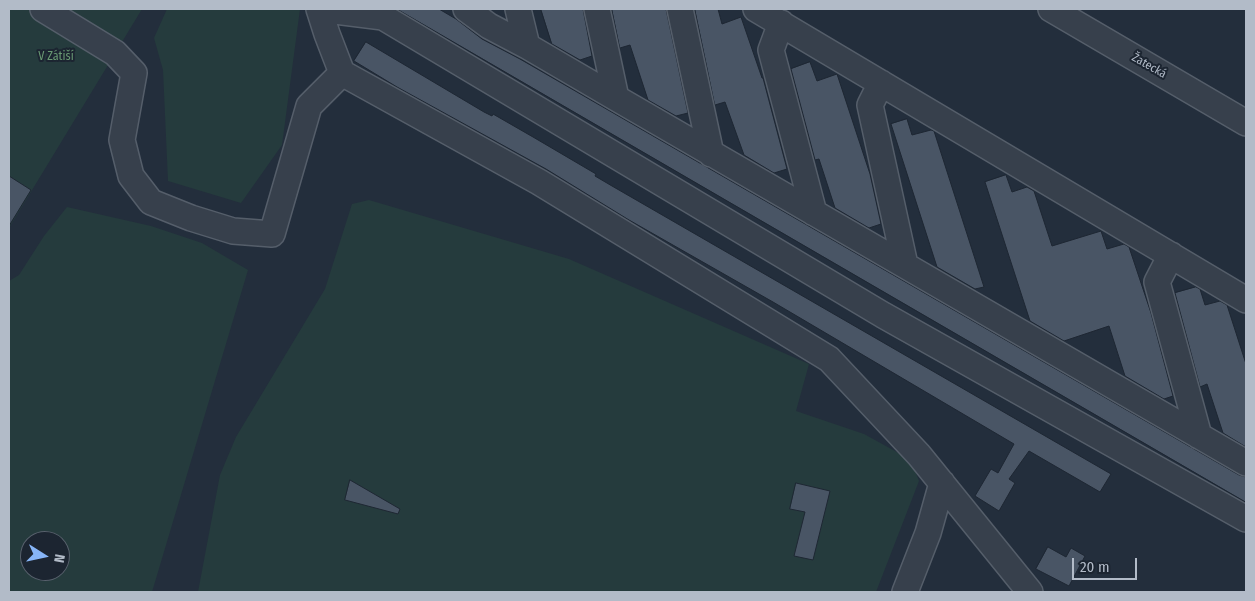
<!DOCTYPE html>
<html>
<head>
<meta charset="utf-8">
<style>
  body { margin:0 }
  #map { position:relative; width:1255px; height:601px; overflow:hidden; background:#232e3c; font-family:"Fira Sans Condensed",sans-serif }
  canvas { display:block }
  .frame { position:absolute; inset:0; border:10px solid #b2bbc8; pointer-events:none }
  .north { position:absolute; left:20px; top:531px; width:50px; height:50px; box-sizing:border-box; background:#1c2531; border:1px solid #58616d; border-radius:50%; rotate:100deg; font-size:14px; font-weight:700; line-height:20px; text-align:center; color:#b2bbc8 }
  .north::after { content:''; display:block; margin:auto; width:18px; height:22px; background:#87b5f7; clip-path:polygon(50% 0,100% 100%,50% 72%,0 100%) }
  .scale { position:absolute; left:1072px; top:558px; width:65px; height:22px; box-sizing:border-box; border:2px solid #b2bbc8; border-top:0; padding-left:6px; font-size:15px; line-height:18px; white-space:nowrap; color:#b2bbc8; -webkit-text-stroke:4px #1c2531; paint-order:stroke }
</style>
</head>
<body>
<div id="map">
<canvas width="1255" height="601"></canvas>
<div class="frame"></div>
<div class="north">N</div>
<div class="scale">20 m</div>
</div>
<script>
const c = document.querySelector('canvas').getContext('2d');
c.lineJoin = 'round';
function fill(path, color) { c.fillStyle = color; c.fill(path, 'evenodd'); }
function stroke(path, color, width, dash) { c.strokeStyle = color; c.lineWidth = width; c.lineCap = dash ? 'butt' : 'round'; c.setLineDash(dash || []); c.stroke(path); }
function write(font, color, halo, rows, align = 'center') {
  c.font = font + ' "Fira Sans Condensed",sans-serif'; c.lineWidth = 4; c.setLineDash([]); c.textBaseline = 'middle'; c.strokeStyle = halo; c.fillStyle = color; for (const [text, x, y, turn = 0] of rows) {
    c.save(); c.translate(x, y); c.rotate((+turn || 0) * Math.PI / 180); c.textAlign = isNaN(turn) ? turn : align; if (halo) c.strokeText(text, 0, 0); c.fillText(text, 0, 0); c.restore();
  }
}
const green = new Path2D(`
  M 9,9 L 142,9 L 9,228 Z
  M 167,9 L 300,9 L 282,145 L 241,203 L 168,181 L 163,70 L 154,38 Z
  M 369,200 L 569,259 L 809,364 L 796,411 L 864,434 L 904,456 L 913,466 L 919,481 L 876,592 L 198,592 L 220,475 L 236,437 L 325,289 L 352,204 Z
  M 67,207 L 151,226 L 202,243 L 248,270 L 152,592 L 9,592 L 9,281 L 19,275 L 44,236 ZM 30,541 L 60,541 L 60,571 L 30,571 Z`);
const building = new Path2D(`
  M 397,9 L 439,9 L 456,19 L 482,39 L 520,59 L 1239,475 L 1246,477 L 1246,502 Z
  M 541,9 L 583,9 L 592,56 L 580,60 L 552,44 Z
  M 612,9 L 666,9 L 688,113 L 676,116 L 648,100 L 630,45 L 620,48 Z
  M 695,9 L 718,9 L 722,24 L 741,17 L 762,78 L 763,78 L 787,169 L 774,173 L 744,155 L 725,102 L 715,105 Z
  M 366,42 L 484,112 L 492,116 L 493,114 L 533,137 L 596,174 L 595,176 L 612,186 L 1111,474 L 1100,492 L 1029,451 L 1009,479 L 1015,483 L 999,511 L 975,496 L 991,469 L 998,473 L 1014,444 L 773,302 L 629,220 L 546,169 L 397,87 L 354,61 Z
  M 810,62 L 817,81 L 837,74 L 870,174 L 881,224 L 869,228 L 835,208 L 819,159 L 815,160 L 791,69 Z
  M 907,119 L 912,135 L 931,130 L 934,131 L 984,287 L 975,289 L 937,267 L 891,124 Z
  M 1006,175 L 1012,192 L 1027,187 L 1034,191 L 1052,246 L 1101,231 L 1107,249 L 1124,244 L 1129,247 L 1151,313 L 1173,396 L 1164,399 L 1125,376 L 1109,326 L 1064,341 L 1030,321 L 985,182 Z
  M 9,176 L 31,190 L 9,226 Z
  M 1196,287 L 1200,289 L 1205,305 L 1220,301 L 1227,305 L 1246,364 L 1246,447 L 1223,433 L 1207,384 L 1200,387 L 1175,293 Z
  M 350,480 L 400,509 L 398,514 L 345,500 Z
  M 796,483 L 830,491 L 813,560 L 794,556 L 805,512 L 790,509 Z
  M 1048,547 L 1066,557 L 1071,548 L 1085,556 L 1069,586 L 1036,569 Z`);
const minor = new Path2D(`
  M 43,9 L 115,53 L 134,73 L 122,140 L 131,176 L 151,202 L 191,218 L 233,231 L 272,234 L 309,106 L 342,73 L 539,182 L 829,359 L 919,455 L 1030,592
  M 319,9 L 383,17 L 883,315 L 1246,519
  M 319,9 L 327,34 L 342,73
  M 466,9 L 489,26 L 527,46 L 616,98 L 1246,463
  M 518,9 L 527,46
  M 597,9 L 616,98
  M 680,9 L 711,154
  M 756,9 L 1246,300
  M 1051,9 L 1246,123
  M 781,23 L 771,50 L 814,213
  M 881,83 L 870,105 L 905,265
  M 1171,255 L 1157,282 L 1199,436
  M 905,592 L 928,533 L 942,483`);
const parkNames = [
  ["V Zátiší",56,57]
];
const streetNames = [
  ["Žatecká",1149,66,30]
];
fill(green, '#253b3d');
fill(building, '#495565');
stroke(building, '#1e2733', 1);
stroke(minor, '#555e6a', 28);
stroke(minor, '#37404c', 25);
write('12px', '#699973', '#1c2531', parkNames);
write('12px', '#b2bbc8', '#1c2531', streetNames);
</script>
</body>
</html>
